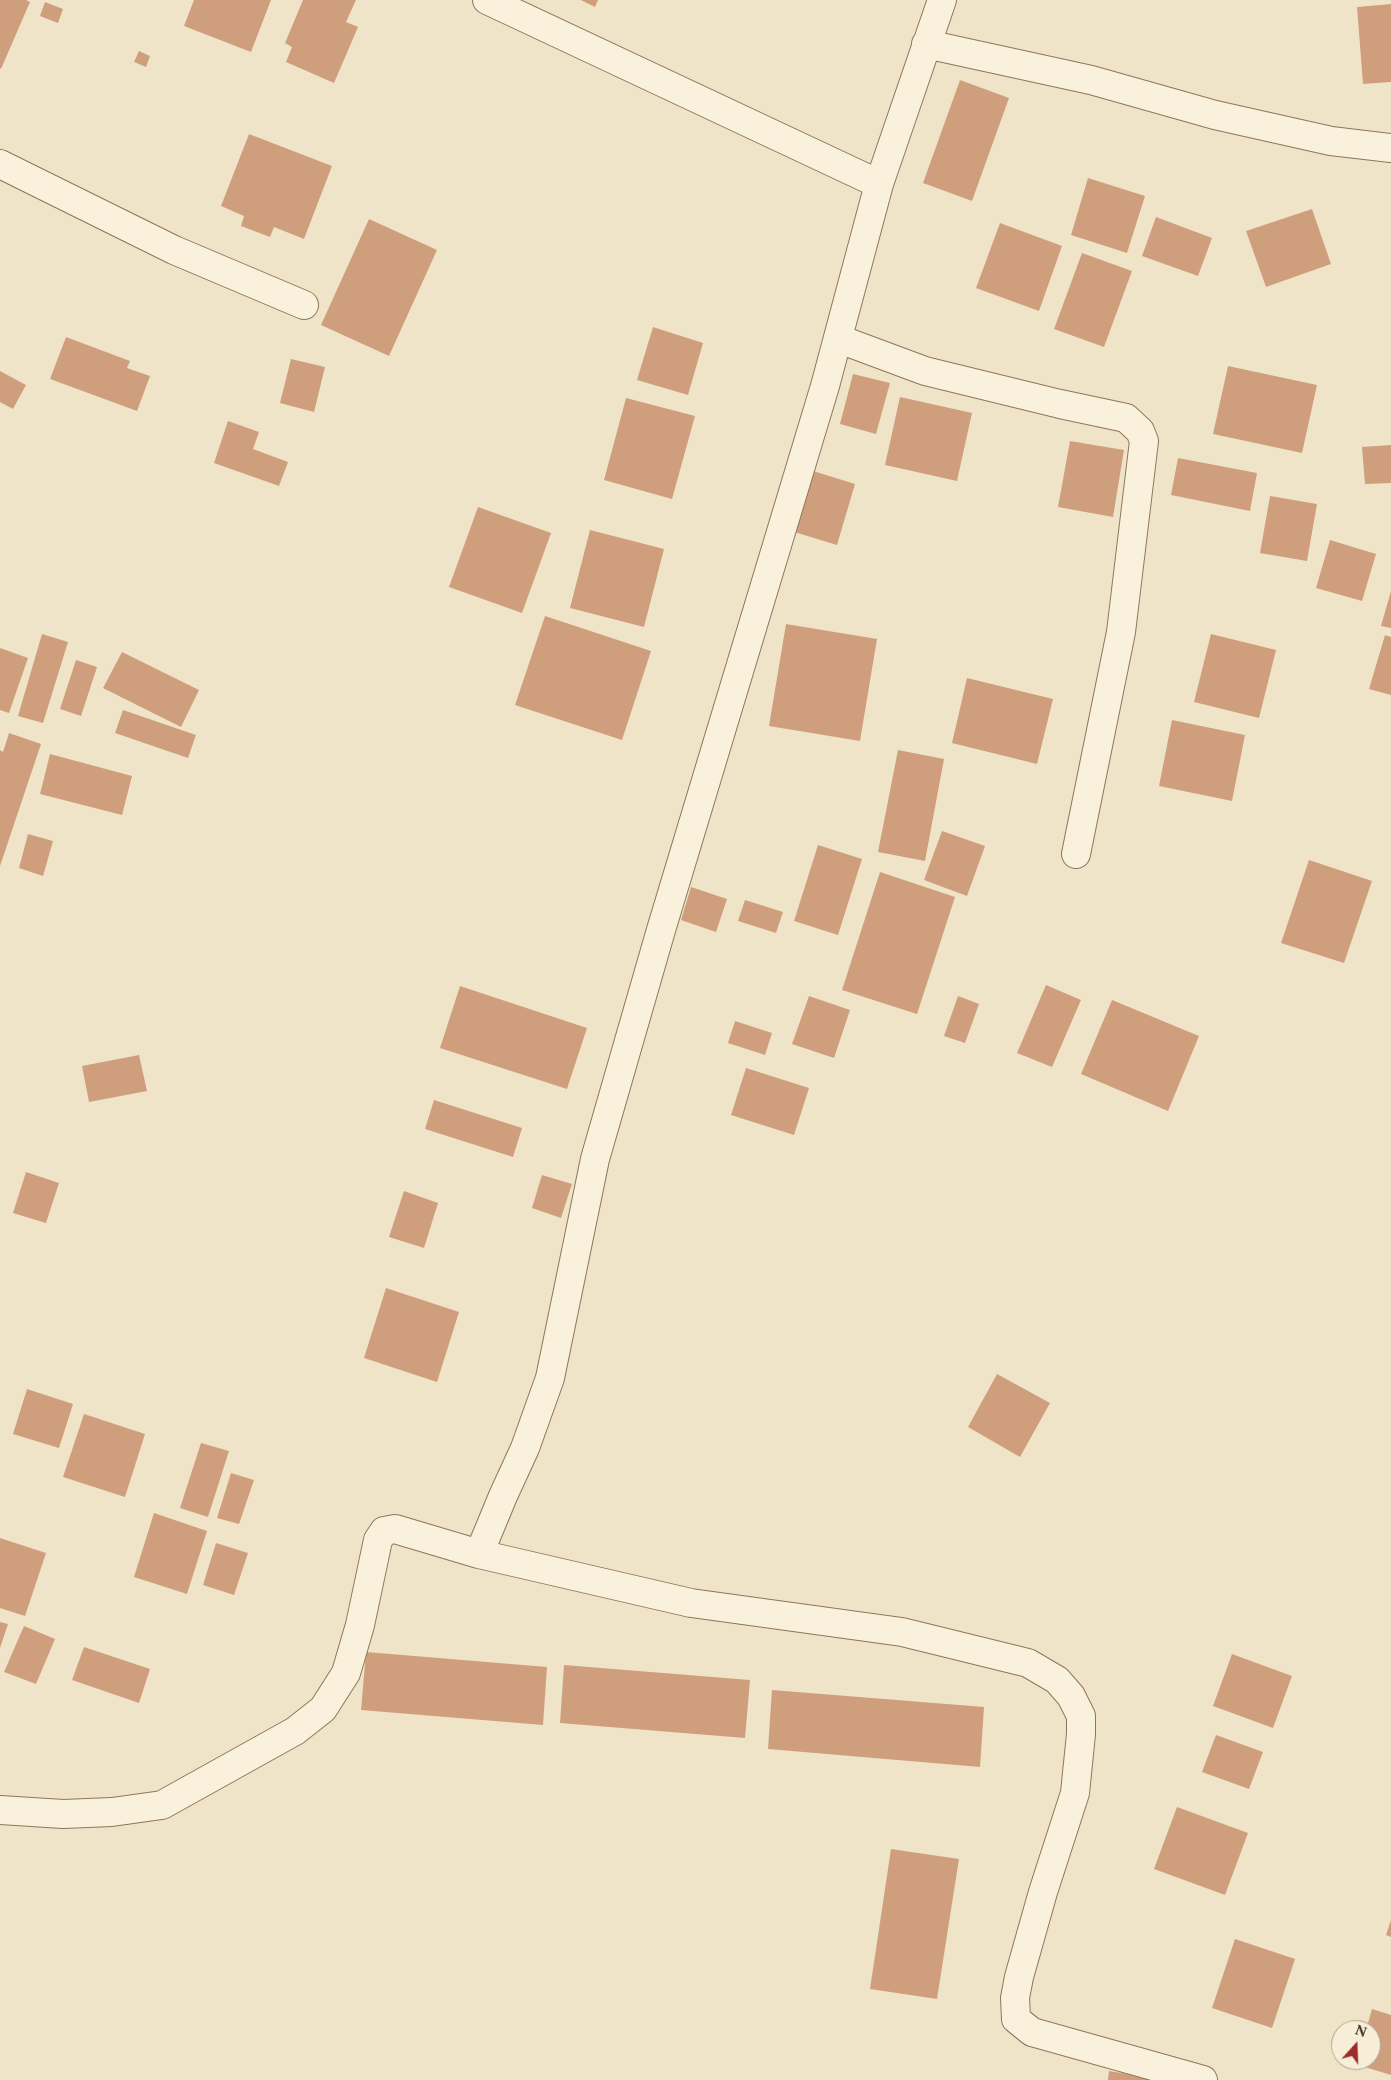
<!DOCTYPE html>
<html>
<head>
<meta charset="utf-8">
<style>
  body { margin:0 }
  #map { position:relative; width:1391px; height:2080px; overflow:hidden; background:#f0e4c8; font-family:Spectral,serif }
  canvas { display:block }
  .north { position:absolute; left:1331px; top:2020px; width:50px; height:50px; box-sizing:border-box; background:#f7eed8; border:1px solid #ada18e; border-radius:50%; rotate:20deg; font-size:14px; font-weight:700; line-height:20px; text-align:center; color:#3d2e20 }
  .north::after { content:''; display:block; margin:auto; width:18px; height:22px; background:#9e2a2b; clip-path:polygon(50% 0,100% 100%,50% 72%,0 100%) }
</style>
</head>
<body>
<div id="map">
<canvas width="1391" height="2080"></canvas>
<div class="north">N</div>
</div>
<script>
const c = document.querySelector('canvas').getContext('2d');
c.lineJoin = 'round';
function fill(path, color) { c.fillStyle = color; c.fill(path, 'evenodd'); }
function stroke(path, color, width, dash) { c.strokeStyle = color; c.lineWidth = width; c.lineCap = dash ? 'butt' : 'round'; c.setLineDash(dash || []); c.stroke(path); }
const building = new Path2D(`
  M 0,0 L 26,0 L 30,2 L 1,69 L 0,68 Z
  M 194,0 L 271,0 L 251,52 L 184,26 Z
  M 303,0 L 356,0 L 346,22 L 358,27 L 334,83 L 286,62 L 292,47 L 285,43 Z
  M 581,0 L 598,0 L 595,7 Z
  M 45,2 L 63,9 L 58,23 L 40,16 Z
  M 1391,4 L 1391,82 L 1363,84 L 1357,7 Z
  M 139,51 L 150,56 L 146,67 L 134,62 Z
  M 960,80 L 1009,98 L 972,201 L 923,183 Z
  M 249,134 L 332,166 L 304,239 L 274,227 L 270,237 L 241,226 L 244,216 L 221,206 Z
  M 1088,178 L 1145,196 L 1127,253 L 1071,235 Z
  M 1312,209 L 1331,264 L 1266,287 L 1246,231 Z
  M 1156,217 L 1212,238 L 1198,276 L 1142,256 Z
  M 369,219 L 437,250 L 389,356 L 321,325 Z
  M 1000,223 L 1062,246 L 1039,311 L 976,288 Z
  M 1082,253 L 1132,271 L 1104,347 L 1054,329 Z
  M 653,327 L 703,343 L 688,395 L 637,380 Z
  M 66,337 L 130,361 L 127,368 L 150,376 L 137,411 L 50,379 Z
  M 291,359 L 325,367 L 314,412 L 280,403 Z
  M 1228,366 L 1317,385 L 1302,453 L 1213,434 Z
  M 0,371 L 26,385 L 13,409 L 0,402 Z
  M 853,374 L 890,383 L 876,434 L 840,424 Z
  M 900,397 L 972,413 L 957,481 L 885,465 Z
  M 626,398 L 695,416 L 672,499 L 604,480 Z
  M 228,421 L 259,432 L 253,449 L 288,462 L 279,486 L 214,463 Z
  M 1070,441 L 1124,450 L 1113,517 L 1058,507 Z
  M 1391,445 L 1391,483 L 1365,484 L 1362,447 Z
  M 1178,458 L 1257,473 L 1250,511 L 1171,495 Z
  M 810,470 L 855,484 L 837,545 L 791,531 Z
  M 1270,496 L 1317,504 L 1307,561 L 1260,553 Z
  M 478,507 L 551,533 L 522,613 L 449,587 Z
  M 590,530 L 664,549 L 644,627 L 570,608 Z
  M 1330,540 L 1376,554 L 1362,601 L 1316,588 Z
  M 1391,591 L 1391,628 L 1381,626 Z
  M 545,616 L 651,651 L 622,740 L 515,705 Z
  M 786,624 L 877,639 L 860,741 L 769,726 Z
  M 42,634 L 68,642 L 43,723 L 18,716 Z
  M 1211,634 L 1276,650 L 1259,718 L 1194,702 Z
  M 1385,635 L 1391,637 L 1391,695 L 1369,689 Z
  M 0,648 L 28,658 L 9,713 L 0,710 Z
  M 122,652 L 199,690 L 181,727 L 103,688 Z
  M 76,660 L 97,667 L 81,716 L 60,709 Z
  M 967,678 L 1053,699 L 1037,764 L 952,743 Z
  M 123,710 L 196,735 L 188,758 L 115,733 Z
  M 1172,720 L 1245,735 L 1232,801 L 1159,786 Z
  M 9,733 L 41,744 L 0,866 L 0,750 L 3,752 Z
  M 898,750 L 944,759 L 925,861 L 878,852 Z
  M 50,754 L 132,776 L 122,815 L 40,794 Z
  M 942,831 L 985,846 L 967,896 L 924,880 Z
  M 28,834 L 53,841 L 43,876 L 19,868 Z
  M 818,845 L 862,859 L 838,935 L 794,921 Z
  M 1309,860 L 1372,881 L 1344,963 L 1281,943 Z
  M 880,872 L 955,897 L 917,1014 L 842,990 Z
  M 691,887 L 727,899 L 716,932 L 681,920 Z
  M 745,900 L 783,912 L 776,933 L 738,921 Z
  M 1046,985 L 1081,1000 L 1052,1067 L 1017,1053 Z
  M 460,986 L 587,1028 L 567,1089 L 440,1048 Z
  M 809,996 L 850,1010 L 834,1058 L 792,1044 Z
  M 958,996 L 979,1004 L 965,1043 L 944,1036 Z
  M 1112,1000 L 1199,1036 L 1168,1111 L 1081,1074 Z
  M 735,1021 L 772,1033 L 765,1055 L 728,1043 Z
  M 139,1055 L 147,1091 L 89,1102 L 82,1066 Z
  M 746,1068 L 809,1088 L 794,1135 L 731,1115 Z
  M 434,1100 L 522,1128 L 513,1157 L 425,1129 Z
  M 26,1172 L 59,1183 L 46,1223 L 13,1213 Z
  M 542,1175 L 572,1184 L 561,1218 L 532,1208 Z
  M 404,1191 L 438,1203 L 424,1248 L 389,1237 Z
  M 386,1288 L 459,1312 L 437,1382 L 364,1358 Z
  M 997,1374 L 1050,1403 L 1020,1457 L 968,1427 Z
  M 27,1389 L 73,1404 L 59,1448 L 13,1434 Z
  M 84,1414 L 145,1434 L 125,1497 L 63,1477 Z
  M 201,1443 L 229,1451 L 208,1517 L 180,1508 Z
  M 231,1473 L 254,1480 L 239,1524 L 217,1518 Z
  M 154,1513 L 207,1531 L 187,1594 L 134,1577 Z
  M 0,1538 L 46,1553 L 25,1616 L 0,1608 Z
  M 216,1543 L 248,1553 L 234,1595 L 203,1585 Z
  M 0,1622 L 8,1624 L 0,1648 Z
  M 24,1626 L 55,1639 L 36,1684 L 4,1672 Z
  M 84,1647 L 150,1669 L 139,1703 L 72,1680 Z
  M 366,1652 L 547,1667 L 543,1725 L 361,1710 Z
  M 1232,1654 L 1292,1676 L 1273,1728 L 1213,1706 Z
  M 564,1665 L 750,1680 L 745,1738 L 560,1723 Z
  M 772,1690 L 984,1707 L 980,1767 L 768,1749 Z
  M 1216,1735 L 1263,1752 L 1249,1789 L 1202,1772 Z
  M 1177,1807 L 1248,1833 L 1225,1895 L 1154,1869 Z
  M 891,1849 L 959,1859 L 937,1999 L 870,1989 Z
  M 1391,1920 L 1391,1937 L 1386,1935 Z
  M 1235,1939 L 1295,1959 L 1272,2028 L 1212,2008 Z
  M 1372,2009 L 1391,2015 L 1391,2075 L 1355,2064 L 1356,2060 L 1371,2060 L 1371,2030 L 1366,2030 Z
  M 1109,2071 L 1159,2079 L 1159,2080 L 1108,2080 Z`);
const minor = new Path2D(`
  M 487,0 L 879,184
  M 926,44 L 1091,80 L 1215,115 L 1331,141 L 1391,148
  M 0,164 L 174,250 L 304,305
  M 839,339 L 925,371 L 1060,404 L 1126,418 L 1140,431 L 1144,441 L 1121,632 L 1076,854
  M 479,1554 L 503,1496 L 525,1448 L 550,1378 L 595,1159 L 661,930 L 825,386 L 879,184 L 942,0
  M 0,1810 L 63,1814 L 112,1812 L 162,1805 L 295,1731 L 323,1709 L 346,1673 L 360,1625 L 378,1540 L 384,1531 L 395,1529 L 479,1554 L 691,1603 L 902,1632 L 1028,1663 L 1057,1680 L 1071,1696 L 1081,1716 L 1081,1734 L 1075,1793 L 1043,1892 L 1019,1977 L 1015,1998 L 1016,2019 L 1032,2032 L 1203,2080`);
fill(building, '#cf9f7d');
stroke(minor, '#8d765c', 30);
stroke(minor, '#faf1dc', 28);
</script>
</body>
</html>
